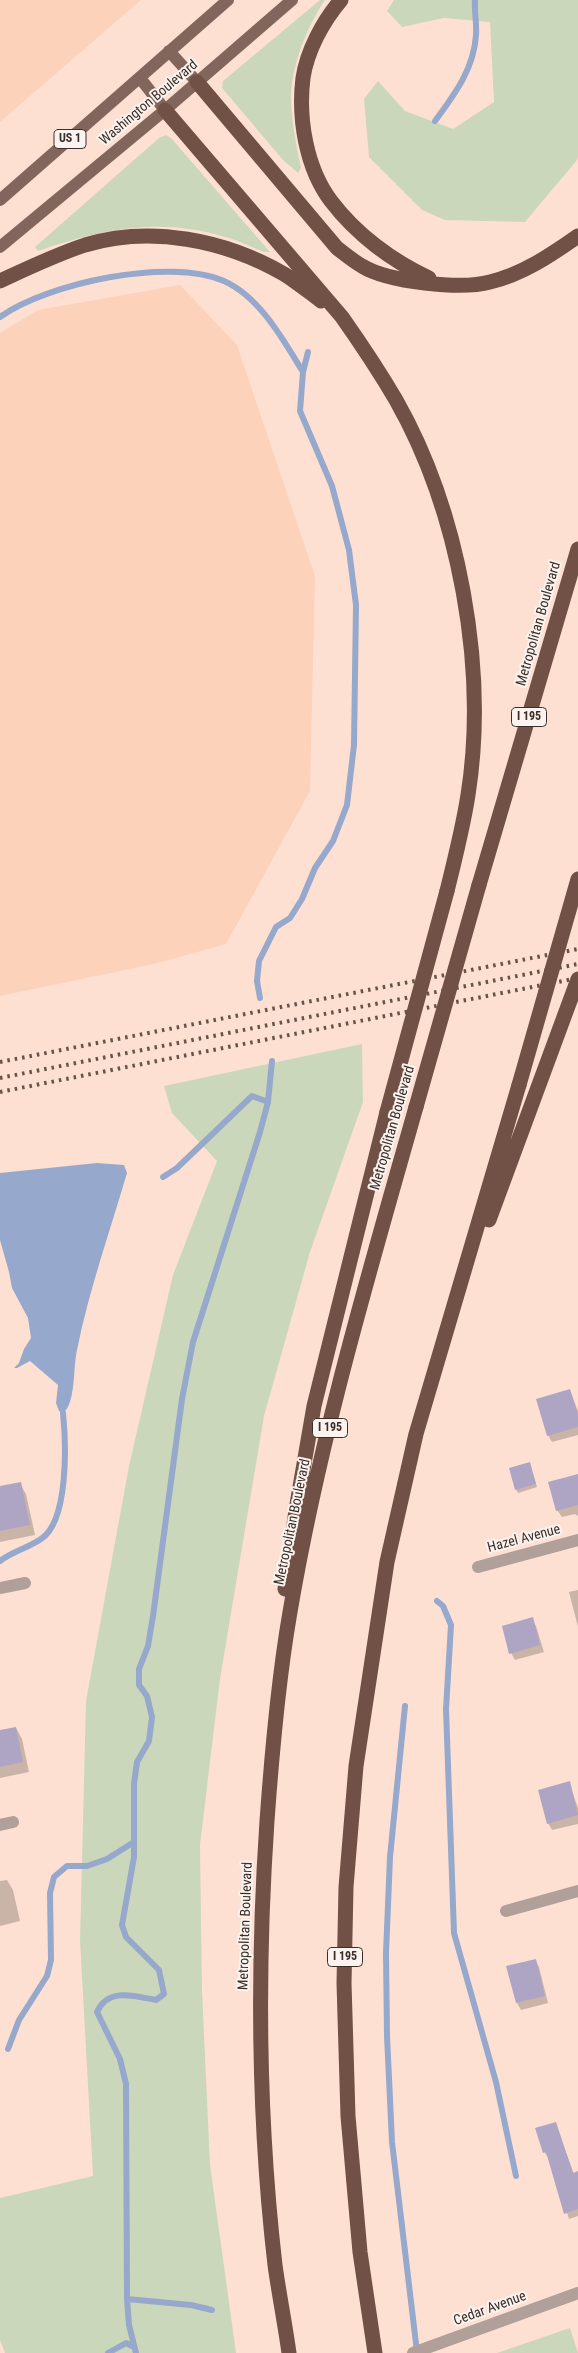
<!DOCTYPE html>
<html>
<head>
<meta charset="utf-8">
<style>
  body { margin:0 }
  canvas { display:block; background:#fde0d1 }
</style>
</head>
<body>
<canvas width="578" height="2353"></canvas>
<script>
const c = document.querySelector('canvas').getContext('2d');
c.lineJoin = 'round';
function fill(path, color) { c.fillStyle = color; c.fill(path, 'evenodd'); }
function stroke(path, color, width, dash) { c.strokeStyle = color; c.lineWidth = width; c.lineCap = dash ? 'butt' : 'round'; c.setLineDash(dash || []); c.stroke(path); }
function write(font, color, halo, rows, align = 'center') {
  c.font = font + ' "Roboto Condensed",sans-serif'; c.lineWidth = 4; c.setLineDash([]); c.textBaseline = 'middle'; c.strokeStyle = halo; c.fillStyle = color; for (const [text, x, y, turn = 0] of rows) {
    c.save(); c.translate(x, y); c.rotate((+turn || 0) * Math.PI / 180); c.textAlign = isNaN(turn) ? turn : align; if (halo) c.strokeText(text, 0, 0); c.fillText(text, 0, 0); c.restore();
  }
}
const built = new Path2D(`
  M 0,0 L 141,0 L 0,122 Z
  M 180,285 L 237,345 L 315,576 L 310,791 L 226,944 L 154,964 L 0,996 L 0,333 L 38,310 Z`);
const green = new Path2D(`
  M 320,0 L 325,0 C 308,25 292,64 291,95 C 291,119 296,144 301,168 L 298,173 L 283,160 L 222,88 L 223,81 Z
  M 394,0 L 578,0 L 578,156 L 577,160 L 525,222 L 445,220 L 422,210 L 369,157 L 364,99 L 378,81 L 405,111 L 453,129 L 494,102 L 490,22 L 444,18 L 402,27 L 387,11 Z
  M 166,135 L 171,138 L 270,252 L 264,252 C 251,247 238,240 225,237 C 158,217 102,229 38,251 L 35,247 L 159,138 Z
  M 362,1044 L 363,1102 L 310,1252 L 264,1416 L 220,1679 L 200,1845 L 202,1991 L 210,2165 L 236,2353 L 5,2353 L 0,2340 L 0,2198 L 93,2176 L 80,1940 L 86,1701 L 129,1466 L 173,1275 L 217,1161 L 172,1113 L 164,1086 Z
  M 570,2328 L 578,2353 L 497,2353 Z`);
const water = new Path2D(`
  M 97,1163 L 124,1165 L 127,1173 C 110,1231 89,1290 77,1350 C 73,1366 76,1404 63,1413 L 59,1411 L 56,1403 L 58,1385 L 30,1361 L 17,1368 L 14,1368 L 19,1363 L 24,1349 L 31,1338 L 28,1318 L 12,1288 L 9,1272 L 0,1240 L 0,1173 Z`);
const shadow = new Path2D(`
  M 570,1391 L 578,1411 L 578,1435 L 552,1442 L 548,1435 Z
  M 531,1467 L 537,1487 L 518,1493 L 516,1489 Z
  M 578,1475 L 578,1516 L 575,1514 L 562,1517 L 557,1510 Z
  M 20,1484 L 26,1494 L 35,1535 L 0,1542 L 0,1488 Z
  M 578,1590 L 578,1627 L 569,1592 Z
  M 532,1619 L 536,1626 L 544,1652 L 515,1660 L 511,1653 Z
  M 16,1728 L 22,1739 L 29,1772 L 0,1778 L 0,1732 Z
  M 569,1783 L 578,1808 L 578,1824 L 552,1830 L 548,1823 Z
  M 7,1880 L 13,1890 L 20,1921 L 0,1926 L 0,1881 Z
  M 535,1960 L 539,1967 L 548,2003 L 521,2010 L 517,2003 Z
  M 555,2123 L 574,2174 L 578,2173 L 578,2216 L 569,2219 L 549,2158 L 544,2152 Z`);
const stream = new Path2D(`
  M 435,121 C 454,95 474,69 476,35 C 477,23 474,12 475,0
  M 0,317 C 48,283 169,257 224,281 C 260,297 284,341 303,372
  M 260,998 L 257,981 L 259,961 L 276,927 L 290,918 L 302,899 L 315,868 L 333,841 L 347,805 L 354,745 L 356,605 L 349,550 L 332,486 L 300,411 L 303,372 L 308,352
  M 163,1177 L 177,1168 L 252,1096 L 268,1102
  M 0,1561 C 13,1551 28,1548 41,1539 C 69,1521 66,1442 63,1413
  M 437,1601 L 443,1606 L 451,1625 L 446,1709 L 454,1933 L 496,2082 L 516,2176
  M 405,1706 L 390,1857 L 386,1953 L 387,2036 L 392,2142 L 417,2352
  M 8,2049 L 19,2020 L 47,1976 L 51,1960 L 50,1893 L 54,1877 L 67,1866 L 87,1866 L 107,1859 L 134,1842
  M 127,2299 L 191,2305 L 212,2310
  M 108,2353 L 126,2343 L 134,2347
  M 136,2353 L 129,2325 L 127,2299 L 126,2084 L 120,2059 L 97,2012 C 108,1987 135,1996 156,2000 L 164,1994 L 159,1970 L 126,1937 L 122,1925 L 134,1857 L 134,1784 L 137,1762 L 149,1741 L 152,1717 L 147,1696 L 139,1685 L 139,1669 L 148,1646 L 153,1616 L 182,1399 L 193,1342 L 260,1132 L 268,1102 L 272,1061`);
const building = new Path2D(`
  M 570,1389 L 578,1414 L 578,1427 L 547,1436 L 536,1399 Z
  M 530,1462 L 536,1484 L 515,1490 L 509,1468 Z
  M 578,1474 L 578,1505 L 556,1511 L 548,1482 Z
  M 21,1482 L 30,1525 L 0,1531 L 0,1486 Z
  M 533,1617 L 540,1645 L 509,1654 L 502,1626 Z
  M 16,1727 L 23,1762 L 0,1767 L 0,1730 Z
  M 570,1781 L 578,1815 L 547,1824 L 538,1790 Z
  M 536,1959 L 545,1996 L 516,2003 L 506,1966 Z
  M 556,2122 L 573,2173 L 578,2171 L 578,2209 L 564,2214 L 546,2152 L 543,2153 L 535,2128 Z`);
const minor = new Path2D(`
  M 478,1567 L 578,1540
  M 0,1588 L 25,1583
  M 0,1825 L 13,1822
  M 506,1911 L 578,1891`);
const tertiary = new Path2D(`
  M 413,2353 L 578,2293`);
const primary = new Path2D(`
  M 169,51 L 197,82
  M 140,78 L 165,110
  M 0,200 L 228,0
  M 0,247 L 165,110 L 292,0`);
const motorway = new Path2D(`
  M 341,0 C 323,21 307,51 303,78 C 298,118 306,168 331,201 C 356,234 392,261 429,278
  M 197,82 L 337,248 C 345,254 353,261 362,266 C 388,282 461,290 490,282 C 523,274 551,255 578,236
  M 165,110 L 342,317 C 361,344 379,371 396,400 C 459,511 488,668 468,795 C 463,827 455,859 447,891
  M 0,281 C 28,268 55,255 85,245 C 151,225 225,240 284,274 C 297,282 309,292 321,301
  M 479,885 L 578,549
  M 489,1220 L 578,979
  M 285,1589 L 296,1510 L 314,1406 L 387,1112
  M 289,2353 C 285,2324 279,2294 275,2265 C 258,2118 257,1968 267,1821 C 272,1751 278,1681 290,1612 C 319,1441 369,1273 416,1107
  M 375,2353 L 360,2252 L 348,2116 L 344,1983 L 346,1887 L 356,1766 L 387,1562 L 416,1434 L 519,1085`);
const rail = new Path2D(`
  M 0,1062 L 578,949
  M 0,1078 L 578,964
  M 0,1092 L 578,978`);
const motorwayBridge = new Path2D(`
  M 519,1085 L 578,879
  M 416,1107 L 479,885
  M 387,1112 L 447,891`);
const shields = [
  [70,139,32],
  [529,717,35],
  [330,1428,35],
  [345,1957,35]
];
const shieldNames = [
  ["US 1",70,139],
  ["I 195",529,717],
  ["I 195",330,1428],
  ["I 195",345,1957]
];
const streetNames = [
  ["Washington Boulevard",149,103,-40],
  ["Metropolitan Boulevard",539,624,-74],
  ["Metropolitan Boulevard",393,1128,-74],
  ["Metropolitan Boulevard",293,1522,-78],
  ["Hazel Avenue",524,1539,-15],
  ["Metropolitan Boulevard",246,1926,-88],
  ["Cedar Avenue",490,2309,-20]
];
fill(built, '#fdd2bb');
fill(green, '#cbd7bb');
fill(water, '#96a8cc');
fill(shadow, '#0003');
stroke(stream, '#96a8cc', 6);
fill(building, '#aea5c5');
stroke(minor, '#b1a09a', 12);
stroke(tertiary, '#b1a09a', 12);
stroke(primary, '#82665b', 12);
stroke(motorway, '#715145', 15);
stroke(rail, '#635349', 4, [2.5, 5]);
stroke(motorwayBridge, '#715145', 15);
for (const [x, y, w] of shields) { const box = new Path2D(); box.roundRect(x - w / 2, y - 9.5, w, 19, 4); c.fillStyle = '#faf3ef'; c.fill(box); stroke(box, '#3b2e26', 1); }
write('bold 12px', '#3b2e26', null, shieldNames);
write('14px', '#3b2e26', '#faf3ef', streetNames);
</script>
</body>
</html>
